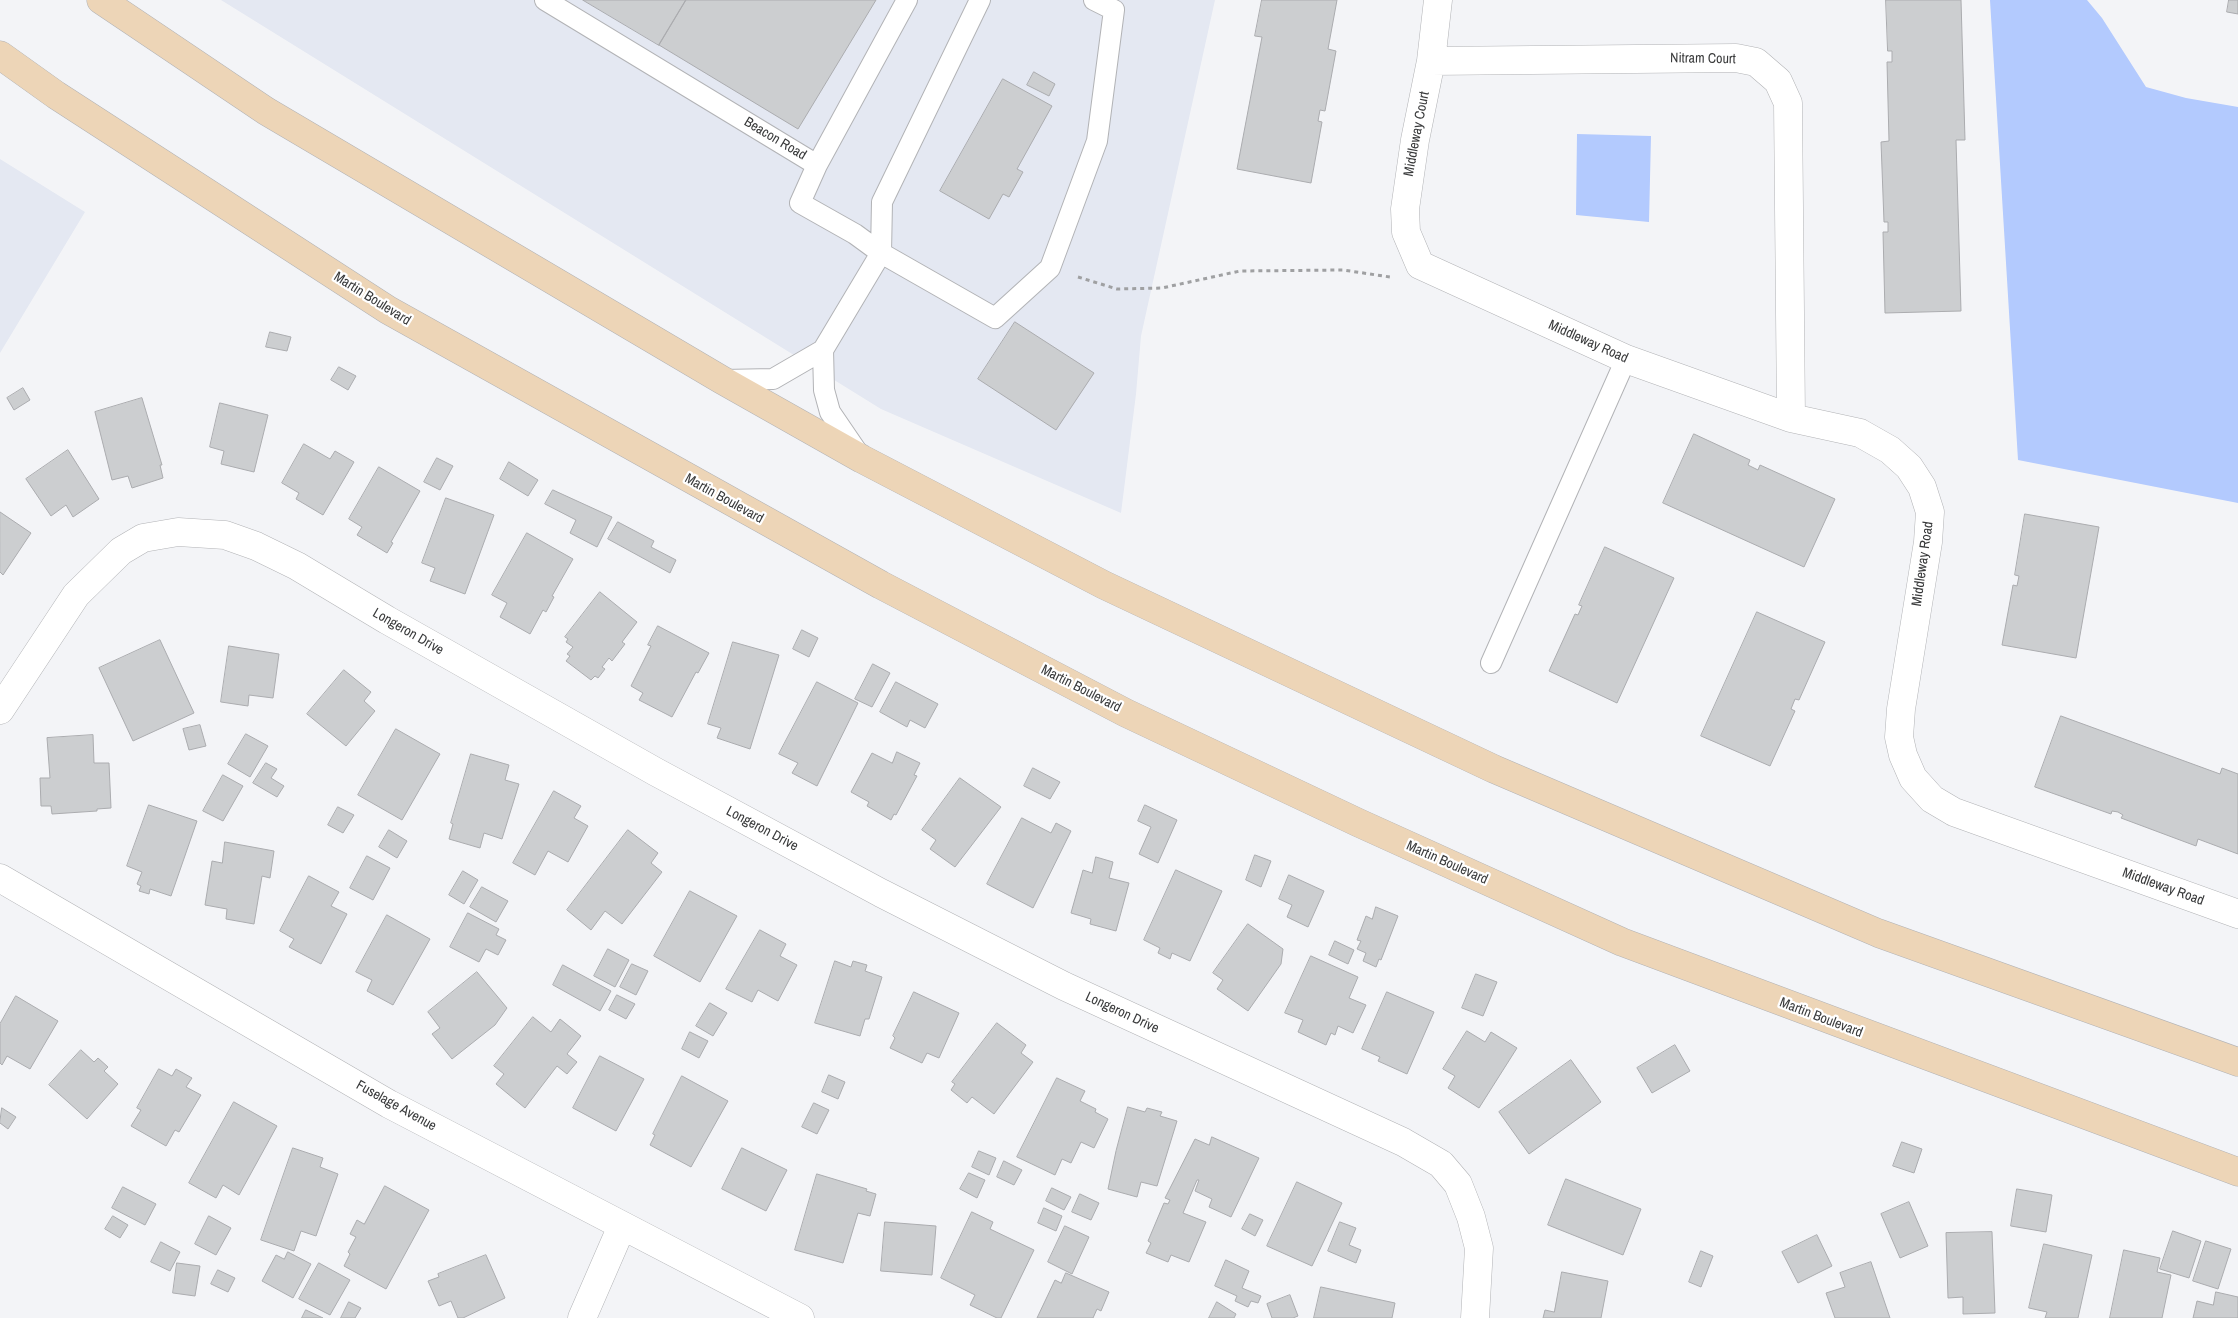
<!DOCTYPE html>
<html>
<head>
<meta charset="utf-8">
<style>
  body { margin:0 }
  canvas { display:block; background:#f3f4f7 }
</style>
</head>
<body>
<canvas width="2238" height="1318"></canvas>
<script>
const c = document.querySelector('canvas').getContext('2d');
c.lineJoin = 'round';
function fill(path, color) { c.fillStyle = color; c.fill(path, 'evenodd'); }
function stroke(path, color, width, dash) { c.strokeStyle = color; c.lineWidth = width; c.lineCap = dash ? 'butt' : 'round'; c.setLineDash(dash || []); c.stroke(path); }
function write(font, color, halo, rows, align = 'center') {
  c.font = font + ' "Archivo Narrow",sans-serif'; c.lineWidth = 4.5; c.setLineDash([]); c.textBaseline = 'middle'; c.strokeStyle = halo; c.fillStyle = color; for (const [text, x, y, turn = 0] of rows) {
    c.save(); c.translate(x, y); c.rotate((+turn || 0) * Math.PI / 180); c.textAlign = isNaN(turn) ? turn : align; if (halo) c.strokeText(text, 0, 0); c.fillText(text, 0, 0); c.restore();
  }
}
const built = new Path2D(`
  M 221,0 L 1215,0 L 1141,336 L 1136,394 L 1121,513 L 881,409 Z
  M 0,159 L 85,212 L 0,353 Z`);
const green = new Path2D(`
  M 1990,0 L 2087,0 L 2102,18 L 2146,87 L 2186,98 L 2238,107 L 2238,503 L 2018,460 Z
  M 1577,134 L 1651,136 L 1649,222 L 1576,215 Z`);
const building = new Path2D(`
  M 583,0 L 686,0 L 659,45 Z
  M 686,0 L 876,0 L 798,129 L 659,45 Z
  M 1262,0 L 1337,0 L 1328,49 L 1336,51 L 1325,111 L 1320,110 L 1318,121 L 1322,122 L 1311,183 L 1237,169 L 1262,37 L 1255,36 Z
  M 1886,0 L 1961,0 L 1965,140 L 1956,140 L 1961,311 L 1885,313 L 1883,232 L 1888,232 L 1888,222 L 1884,222 L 1881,142 L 1889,141 L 1887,62 L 1892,62 L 1892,51 L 1888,51 Z
  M 2229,0 L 2238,0 L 2238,14 L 2227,12 Z
  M 1034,72 L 1055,84 L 1049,96 L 1027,85 Z
  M 1003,79 L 1052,106 L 1017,169 L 1023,172 L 1009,197 L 1003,194 L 989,219 L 940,191 Z
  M 1015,322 L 1094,373 L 1056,430 L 978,379 Z
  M 270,332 L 291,337 L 287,351 L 266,347 Z
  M 339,367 L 356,376 L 348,390 L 331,380 Z
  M 23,388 L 30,400 L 14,410 L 7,398 Z
  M 142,398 L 162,465 L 160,465 L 163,478 L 132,488 L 128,476 L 112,480 L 95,412 Z
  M 220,403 L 268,415 L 254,472 L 221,464 L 224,451 L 210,447 Z
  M 1694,434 L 1750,460 L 1748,465 L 1758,470 L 1760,465 L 1835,499 L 1804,567 L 1663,503 Z
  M 304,444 L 330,459 L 335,451 L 354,462 L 323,515 L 296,499 L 299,493 L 282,483 Z
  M 68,450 L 99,499 L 73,517 L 66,505 L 51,516 L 26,479 Z
  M 437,458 L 453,466 L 440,490 L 424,482 Z
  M 509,462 L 538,480 L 528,496 L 500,479 Z
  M 379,467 L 420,491 L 391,542 L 393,543 L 387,553 L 357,535 L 362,527 L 349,519 Z
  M 553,490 L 612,517 L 597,547 L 570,533 L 576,520 L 545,504 Z
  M 446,498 L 494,515 L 465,594 L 430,581 L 435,568 L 422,563 Z
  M 0,512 L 31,533 L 3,575 L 0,572 Z
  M 2025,514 L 2099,527 L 2076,658 L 2002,645 L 2013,585 L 2017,586 L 2019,576 L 2015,575 Z
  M 618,522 L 654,541 L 651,547 L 676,560 L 670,573 L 608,539 Z
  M 527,533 L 573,559 L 552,596 L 554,597 L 546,612 L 543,610 L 530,634 L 500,617 L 507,603 L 492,595 Z
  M 1605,547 L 1674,578 L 1617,703 L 1549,671 L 1575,614 L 1578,615 L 1582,606 L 1579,605 Z
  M 600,592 L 637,622 L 622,642 L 625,644 L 612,661 L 609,658 L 602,667 L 605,669 L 598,678 L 595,676 L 591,680 L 566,661 L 570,656 L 567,654 L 573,647 L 566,642 L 568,639 L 565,637 Z
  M 1757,612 L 1825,642 L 1799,700 L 1795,699 L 1791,709 L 1795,711 L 1770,766 L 1701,736 Z
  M 658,626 L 709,653 L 698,673 L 696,672 L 672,717 L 639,700 L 643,693 L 631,686 L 651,646 L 648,645 Z
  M 802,630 L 818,638 L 809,657 L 793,649 Z
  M 160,640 L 194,713 L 133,741 L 99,668 Z
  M 733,642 L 779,655 L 750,749 L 717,738 L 721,728 L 708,724 Z
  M 229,646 L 279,654 L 273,698 L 249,695 L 248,706 L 221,702 Z
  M 873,664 L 890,673 L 872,707 L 855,699 Z
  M 344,670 L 371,692 L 364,701 L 375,711 L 346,746 L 307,714 Z
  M 817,682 L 858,703 L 817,786 L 792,773 L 798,763 L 779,754 Z
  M 896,682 L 938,704 L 925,728 L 910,720 L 907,727 L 880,712 Z
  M 2061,716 L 2220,774 L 2222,768 L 2238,774 L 2238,854 L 2198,839 L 2196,846 L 2121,818 L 2123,815 L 2118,812 L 2112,811 L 2111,814 L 2035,787 Z
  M 200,725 L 206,746 L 189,750 L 183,729 Z
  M 396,729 L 440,754 L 402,820 L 358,795 Z
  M 246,734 L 268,746 L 250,777 L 228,764 Z
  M 93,735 L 94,763 L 109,763 L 111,808 L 97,809 L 97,811 L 52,814 L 51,806 L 41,806 L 40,778 L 50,778 L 47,738 Z
  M 897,752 L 920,763 L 914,775 L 917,776 L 896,815 L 894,814 L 891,820 L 867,806 L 869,802 L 851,792 L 872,753 L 892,763 Z
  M 471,754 L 509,765 L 505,780 L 519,784 L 502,839 L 484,833 L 480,848 L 449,839 L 453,824 L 451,823 Z
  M 266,763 L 277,769 L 271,778 L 284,786 L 277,797 L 253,783 Z
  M 1033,768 L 1060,782 L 1050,799 L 1024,786 Z
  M 223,775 L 243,786 L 223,821 L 203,811 Z
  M 960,778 L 1001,807 L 955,867 L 930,849 L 936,840 L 922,830 Z
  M 554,791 L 581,806 L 574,818 L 588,826 L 568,862 L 548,851 L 535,875 L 513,863 Z
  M 149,805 L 197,821 L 171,896 L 150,889 L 149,894 L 139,891 L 141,886 L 137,884 L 142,872 L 127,866 Z
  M 1145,805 L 1177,820 L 1158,863 L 1139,854 L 1151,827 L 1138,821 Z
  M 338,807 L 354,815 L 343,833 L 328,825 Z
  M 1022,818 L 1051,833 L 1056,823 L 1071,831 L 1033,908 L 987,884 Z
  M 389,830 L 407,841 L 397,858 L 379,847 Z
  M 628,830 L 658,853 L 651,863 L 662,872 L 622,924 L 605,911 L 591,930 L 567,910 Z
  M 225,842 L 274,851 L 270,878 L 262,876 L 254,924 L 226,919 L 227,909 L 205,905 L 212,861 L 222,863 Z
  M 1255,855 L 1271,861 L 1261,887 L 1246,880 Z
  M 367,856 L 390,868 L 373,900 L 350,888 Z
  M 1096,857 L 1113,862 L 1109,878 L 1129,883 L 1116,931 L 1090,924 L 1091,919 L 1071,913 L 1083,870 L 1092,873 Z
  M 1176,870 L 1222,891 L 1190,961 L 1172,953 L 1170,959 L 1158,953 L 1160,948 L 1144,940 Z
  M 463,871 L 478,880 L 464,904 L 449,895 Z
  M 1289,875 L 1324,891 L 1308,927 L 1287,917 L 1292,905 L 1279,899 Z
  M 309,876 L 339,892 L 331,906 L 347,914 L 321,964 L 289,947 L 294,939 L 280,931 Z
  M 482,887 L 508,901 L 496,922 L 470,907 Z
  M 690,891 L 737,916 L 700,982 L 654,956 Z
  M 1376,907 L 1398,916 L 1381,960 L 1379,959 L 1376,967 L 1363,961 L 1366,953 L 1357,949 L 1361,941 L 1357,940 L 1366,916 L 1372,919 Z
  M 468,913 L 499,929 L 496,935 L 506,940 L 498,955 L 486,949 L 479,962 L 450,947 Z
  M 387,915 L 430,939 L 393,1005 L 367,991 L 372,980 L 356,972 Z
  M 1248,924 L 1283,949 L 1281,964 L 1248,1011 L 1217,989 L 1223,980 L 1213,973 Z
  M 760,930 L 786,944 L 780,956 L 797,965 L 778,1001 L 758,990 L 752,1002 L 726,989 Z
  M 1335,941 L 1354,950 L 1348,964 L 1329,955 Z
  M 608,949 L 629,960 L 615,987 L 594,976 Z
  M 1311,956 L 1358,977 L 1349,998 L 1366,1005 L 1353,1033 L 1338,1026 L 1335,1035 L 1331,1033 L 1326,1045 L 1298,1032 L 1303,1020 L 1285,1013 Z
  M 835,961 L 851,967 L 853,961 L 867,965 L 865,971 L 882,977 L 869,1019 L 865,1019 L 860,1036 L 815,1023 Z
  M 632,964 L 648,971 L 636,995 L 620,987 Z
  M 563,965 L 611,991 L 600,1011 L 553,985 Z
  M 477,972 L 507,1008 L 495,1025 L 452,1059 L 432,1034 L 440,1028 L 428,1012 Z
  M 1476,974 L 1497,982 L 1483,1016 L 1462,1008 Z
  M 914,992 L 959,1013 L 939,1058 L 927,1053 L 922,1063 L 890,1048 L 895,1038 L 893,1036 Z
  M 1387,992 L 1434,1012 L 1407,1074 L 1378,1061 L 1380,1057 L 1362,1049 Z
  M 617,995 L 635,1004 L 626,1019 L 609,1010 Z
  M 16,996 L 58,1021 L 30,1069 L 7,1056 L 2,1065 L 0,1063 L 0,1024 Z
  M 710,1003 L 727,1013 L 713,1036 L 696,1026 Z
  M 533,1017 L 551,1032 L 560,1019 L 581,1036 L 567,1054 L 577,1062 L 567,1074 L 557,1066 L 525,1108 L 496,1084 L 504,1074 L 494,1066 Z
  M 997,1023 L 1026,1045 L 1021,1053 L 1033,1062 L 994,1114 L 972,1097 L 967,1103 L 951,1090 L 955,1084 L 952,1082 Z
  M 1467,1031 L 1485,1042 L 1491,1032 L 1517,1048 L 1479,1108 L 1448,1088 L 1455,1076 L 1443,1069 Z
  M 690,1032 L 708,1041 L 699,1058 L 682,1049 Z
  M 1675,1045 L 1690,1071 L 1652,1093 L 1637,1068 Z
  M 81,1050 L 94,1062 L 98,1058 L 108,1067 L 104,1071 L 118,1084 L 87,1119 L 49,1085 Z
  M 600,1056 L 644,1079 L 616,1131 L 573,1108 Z
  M 1571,1060 L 1601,1102 L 1529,1154 L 1499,1112 Z
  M 159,1069 L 172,1076 L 176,1069 L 192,1078 L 186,1087 L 201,1095 L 179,1132 L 175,1130 L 166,1146 L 131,1126 L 141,1110 L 137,1108 Z
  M 829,1075 L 845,1082 L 838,1099 L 822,1092 Z
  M 682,1076 L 728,1101 L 691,1167 L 650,1145 L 655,1135 L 653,1134 Z
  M 1057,1078 L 1085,1091 L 1080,1101 L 1096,1109 L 1095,1112 L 1108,1119 L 1094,1148 L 1081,1142 L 1071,1163 L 1062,1159 L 1055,1175 L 1017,1157 Z
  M 234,1102 L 277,1126 L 239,1195 L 223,1185 L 216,1198 L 189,1183 Z
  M 814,1103 L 829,1110 L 817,1134 L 802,1127 Z
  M 1128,1107 L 1145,1112 L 1147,1108 L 1162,1112 L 1160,1116 L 1177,1121 L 1157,1186 L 1141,1182 L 1137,1197 L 1108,1189 L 1116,1151 Z
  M 2,1108 L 16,1117 L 8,1129 L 0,1123 Z
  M 1212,1137 L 1259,1158 L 1231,1217 L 1209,1207 L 1212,1199 L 1195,1191 L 1199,1180 L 1197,1180 L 1183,1213 L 1206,1222 L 1189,1262 L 1171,1255 L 1168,1262 L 1146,1253 L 1151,1243 L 1148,1241 L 1164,1203 L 1168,1204 L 1170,1200 L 1165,1198 L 1195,1139 L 1209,1145 Z
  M 1902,1142 L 1922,1149 L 1914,1173 L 1893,1166 Z
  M 293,1148 L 323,1158 L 320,1167 L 338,1174 L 316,1236 L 301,1231 L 294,1251 L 261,1240 Z
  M 742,1148 L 787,1170 L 766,1211 L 722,1189 Z
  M 979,1151 L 996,1158 L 989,1175 L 972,1167 Z
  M 1004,1161 L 1022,1170 L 1014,1185 L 997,1177 Z
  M 969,1173 L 985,1180 L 977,1198 L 960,1189 Z
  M 817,1174 L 867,1189 L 866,1191 L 876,1194 L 870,1216 L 858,1213 L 843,1263 L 795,1250 Z
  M 1566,1179 L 1641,1209 L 1623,1255 L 1548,1225 Z
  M 1297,1182 L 1342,1203 L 1312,1266 L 1267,1246 Z
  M 385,1186 L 429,1210 L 386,1289 L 344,1266 L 350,1254 L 348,1252 L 356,1237 L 350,1234 L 357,1220 L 364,1224 Z
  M 123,1187 L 156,1204 L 145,1225 L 112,1208 Z
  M 1052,1188 L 1071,1197 L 1064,1210 L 1046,1201 Z
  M 2017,1189 L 2052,1195 L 2046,1232 L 2011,1226 Z
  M 1080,1194 L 1099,1203 L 1091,1220 L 1072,1212 Z
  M 1909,1202 L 1928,1246 L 1900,1258 L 1881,1214 Z
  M 1044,1208 L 1062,1216 L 1056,1231 L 1038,1223 Z
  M 972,1212 L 993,1222 L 990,1229 L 1034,1250 L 1001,1318 L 997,1318 L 970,1305 L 975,1295 L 941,1278 Z
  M 1250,1214 L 1263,1220 L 1255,1236 L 1242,1229 Z
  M 113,1216 L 128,1225 L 120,1238 L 105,1229 Z
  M 209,1216 L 231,1228 L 216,1255 L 195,1244 Z
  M 885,1222 L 936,1226 L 932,1275 L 881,1271 Z
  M 1340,1222 L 1356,1228 L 1349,1245 L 1361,1250 L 1356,1263 L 1328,1251 Z
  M 1065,1226 L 1089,1237 L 1072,1274 L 1048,1262 Z
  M 2173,1231 L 2201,1241 L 2189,1278 L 2160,1269 Z
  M 1992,1232 L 1995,1313 L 1963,1314 L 1963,1297 L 1948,1298 L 1946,1233 Z
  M 1817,1235 L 1832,1266 L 1798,1283 L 1782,1252 Z
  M 2206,1241 L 2231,1249 L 2218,1289 L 2193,1281 Z
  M 161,1242 L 180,1252 L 170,1271 L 151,1262 Z
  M 2044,1244 L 2092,1255 L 2078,1318 L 2045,1318 L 2047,1312 L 2029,1308 Z
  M 2124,1250 L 2160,1258 L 2157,1272 L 2171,1275 L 2162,1318 L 2110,1318 Z
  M 1701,1251 L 1713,1256 L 1701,1287 L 1689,1282 Z
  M 288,1252 L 311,1264 L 293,1298 L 262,1281 L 276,1255 L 284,1259 Z
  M 486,1255 L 505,1298 L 463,1318 L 458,1318 L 451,1301 L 439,1306 L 428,1281 L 439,1277 L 438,1274 Z
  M 1226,1260 L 1249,1271 L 1242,1288 L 1261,1296 L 1258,1303 L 1251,1301 L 1248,1307 L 1235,1301 L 1237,1296 L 1215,1286 Z
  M 1871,1262 L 1890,1318 L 1835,1318 L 1826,1293 L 1845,1287 L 1840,1273 Z
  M 177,1263 L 200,1266 L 195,1296 L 173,1293 Z
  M 319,1263 L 350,1280 L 330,1315 L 299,1299 Z
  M 218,1270 L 235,1278 L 228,1292 L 211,1284 Z
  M 1562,1272 L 1608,1281 L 1601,1318 L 1543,1318 L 1545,1310 L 1554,1312 Z
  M 1066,1273 L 1109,1292 L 1101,1311 L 1097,1309 L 1093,1318 L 1037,1318 L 1055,1280 L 1061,1283 Z
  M 1321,1287 L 1395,1303 L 1392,1318 L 1314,1318 Z
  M 2216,1292 L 2238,1297 L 2238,1318 L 2193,1318 L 2197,1301 L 2213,1305 Z
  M 1290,1295 L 1298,1316 L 1293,1318 L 1272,1318 L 1267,1304 Z
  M 349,1302 L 361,1308 L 355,1318 L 341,1318 Z
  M 1217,1302 L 1236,1314 L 1234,1318 L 1209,1318 Z
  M 306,1310 L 323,1318 L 302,1318 Z`);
const path = new Path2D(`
  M 1078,277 L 1117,289 L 1162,288 L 1240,271 L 1343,270 L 1390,277`);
const lane = new Path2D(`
  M 545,0 L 817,165 L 800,203 L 855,234 L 881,253 L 823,350 L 773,379 L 723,380
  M 980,0 L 882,202 L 881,253 L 995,318 L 1050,268 L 1097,141 L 1114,10 L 1094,0
  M 817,165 L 907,0
  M 823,350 L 824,390 L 830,412 L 860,456
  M 1491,663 L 1626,359`);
const street = new Path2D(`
  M 1438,0 L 1431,61 L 1415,140 L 1405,209 L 1406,232 L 1420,265 L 1626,359 L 1791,418 L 1860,433 L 1890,450 L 1909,467 L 1922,487 L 1930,512 L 1928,542 L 1901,709 L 1899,737 L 1903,755 L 1913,778 L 1932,799 L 1954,812 L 2238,914
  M 1431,61 L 1736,58 L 1756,62 L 1778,81 L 1788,103 L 1791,418
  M 0,710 L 76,595 L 121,551 L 143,538 L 178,532 L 225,535 L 256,546 L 297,566 L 387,620 L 656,772 L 881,893 L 1064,986 L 1403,1142 L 1441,1164 L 1458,1184 L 1471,1217 L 1479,1248 L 1475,1318
  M 0,878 L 389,1104 L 800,1318
  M 582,1318 L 622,1226`);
const secondary = new Path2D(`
  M 101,0 L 266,111 L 722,380 L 862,459 L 1104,585 L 1494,769 L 1878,933 L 2238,1062
  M 0,55 L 56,95 L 388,310 L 881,585 L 1126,713 L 1359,823 L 1622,942 L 2238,1172`);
const streetNames = [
  ["Nitram Court",1703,59,1],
  ["Middleway Court",1417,134,-79],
  ["Beacon Road",775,139,31],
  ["Martin Boulevard",372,299,32],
  ["Middleway Road",1588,342,24],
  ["Martin Boulevard",724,499,29],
  ["Middleway Road",1923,564,-82],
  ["Longeron Drive",408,632,30],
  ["Martin Boulevard",1081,689,27],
  ["Longeron Drive",762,829,28],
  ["Martin Boulevard",1447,863,24],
  ["Middleway Road",2163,887,20],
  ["Longeron Drive",1122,1013,25],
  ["Martin Boulevard",1821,1018,21],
  ["Fuselage Avenue",396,1106,29]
];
fill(built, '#e4e8f2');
fill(green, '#b3cafe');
fill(building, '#ccced0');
stroke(building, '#abacaf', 1);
stroke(lane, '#b2b3b6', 22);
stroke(street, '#b2b3b6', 29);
stroke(secondary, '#b2b3b6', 29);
stroke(path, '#9fa0a2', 3, [4, 4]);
stroke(lane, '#fff', 20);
stroke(street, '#fff', 28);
stroke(secondary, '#edd5b7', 28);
write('14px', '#393a3b', '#fff', streetNames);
</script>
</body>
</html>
